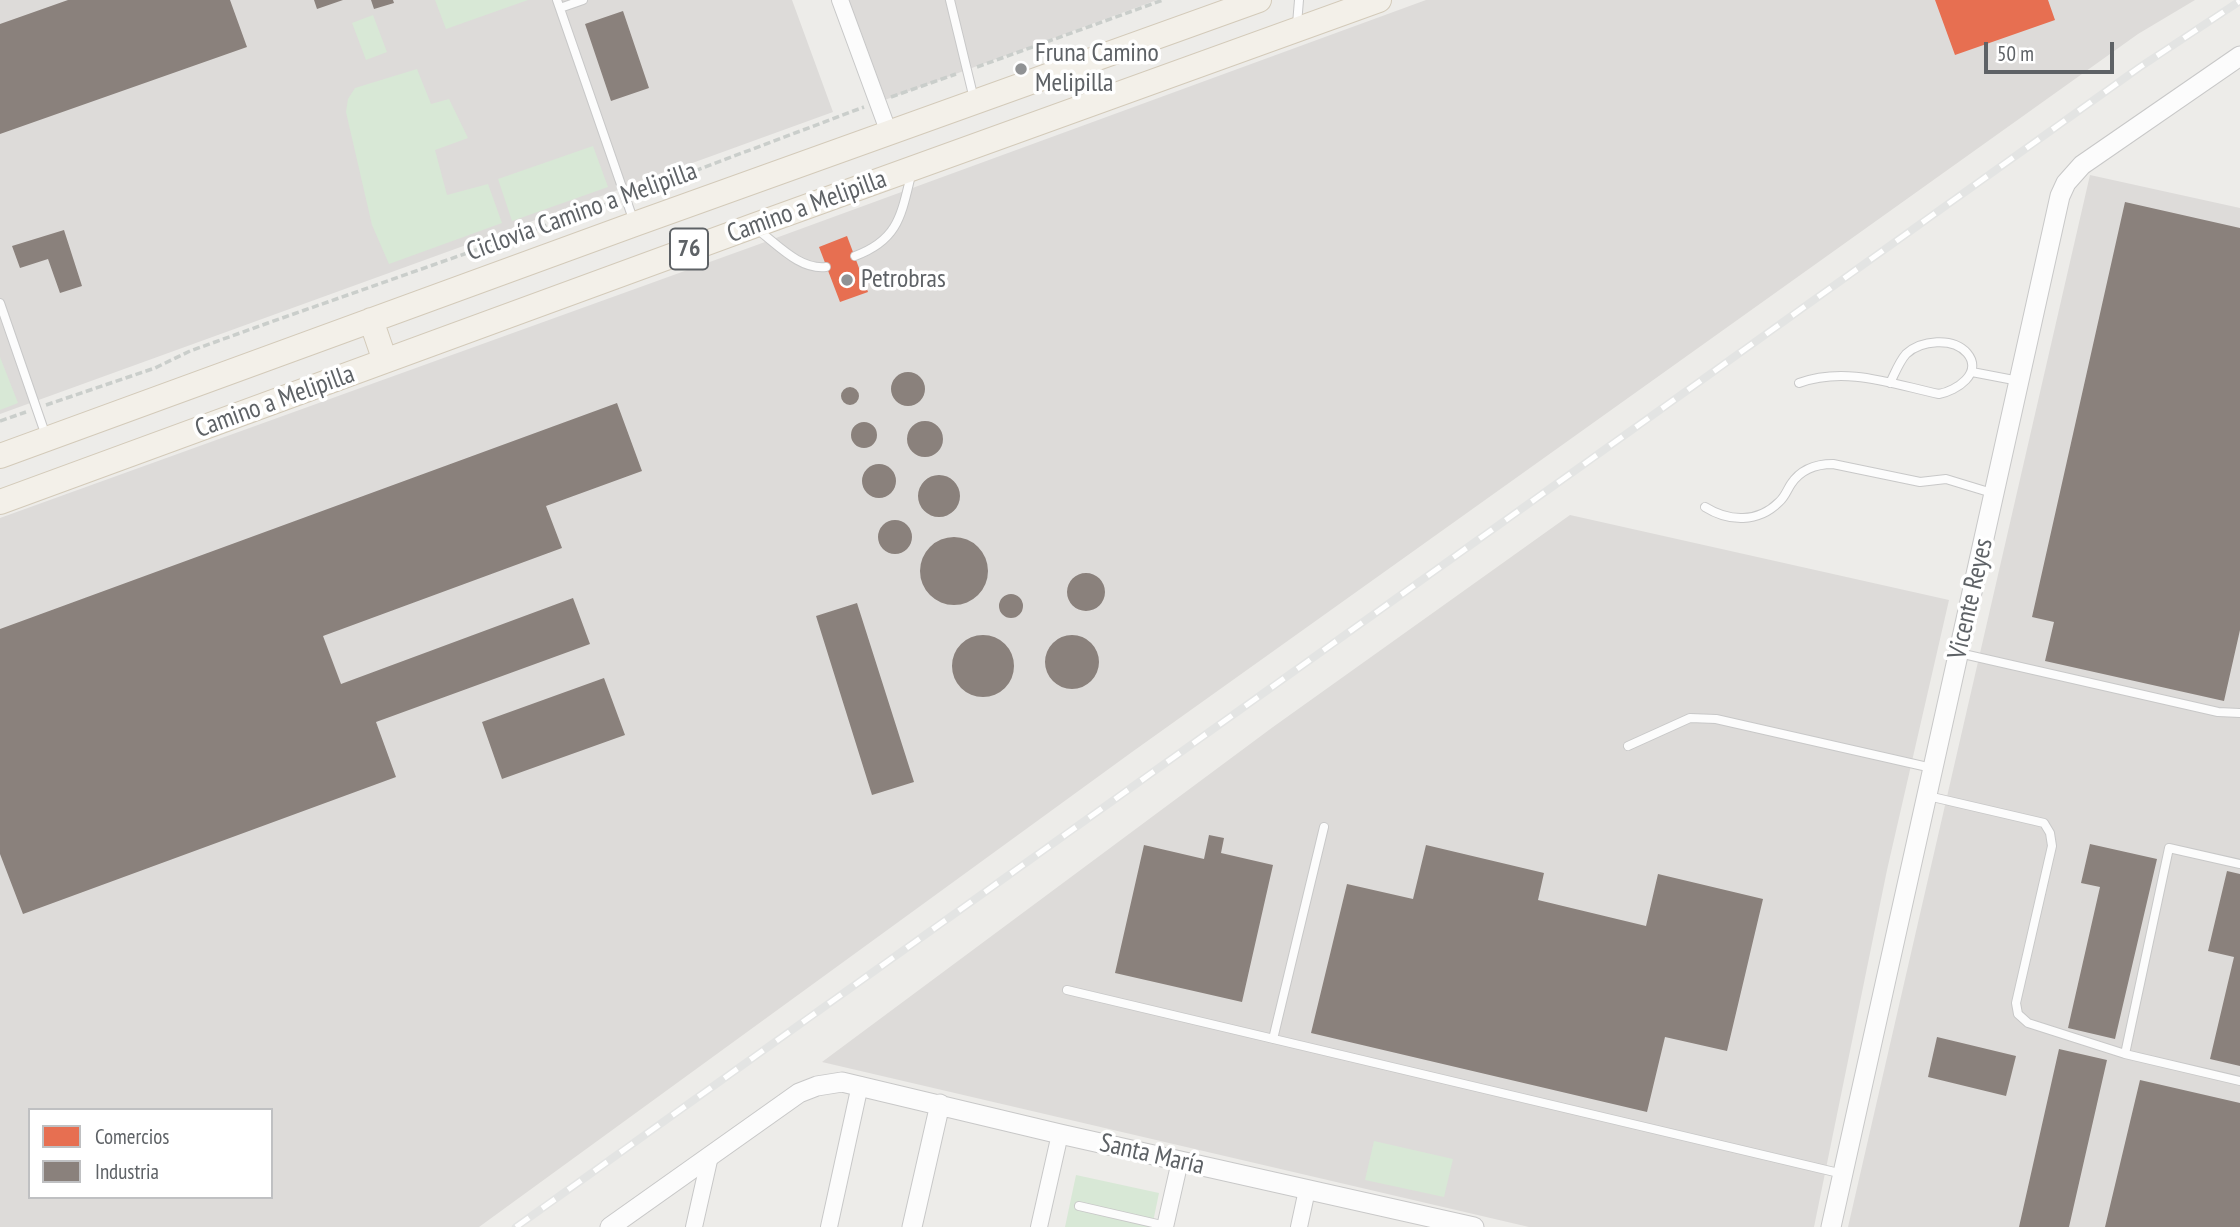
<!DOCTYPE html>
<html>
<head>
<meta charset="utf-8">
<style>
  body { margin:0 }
  #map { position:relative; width:2240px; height:1227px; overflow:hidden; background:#edece9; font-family:"PT Sans Narrow",sans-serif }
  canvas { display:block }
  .legend { position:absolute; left:28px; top:1108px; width:245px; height:91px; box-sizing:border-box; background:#fff; border:2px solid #bfc0c2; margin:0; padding:9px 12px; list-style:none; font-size:21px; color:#5e6266 }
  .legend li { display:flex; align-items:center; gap:14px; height:35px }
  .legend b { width:35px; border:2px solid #bfc0c2 }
  .scale { position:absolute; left:1984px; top:42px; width:130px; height:32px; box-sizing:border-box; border:4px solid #5e6266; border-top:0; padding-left:9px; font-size:21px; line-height:24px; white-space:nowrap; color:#5e6266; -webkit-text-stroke:5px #fff; paint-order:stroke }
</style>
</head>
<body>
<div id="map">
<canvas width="2240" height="1227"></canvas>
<ul class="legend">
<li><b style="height:19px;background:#e76f51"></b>Comercios</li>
<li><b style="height:19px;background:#8a817c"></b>Industria</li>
</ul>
<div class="scale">50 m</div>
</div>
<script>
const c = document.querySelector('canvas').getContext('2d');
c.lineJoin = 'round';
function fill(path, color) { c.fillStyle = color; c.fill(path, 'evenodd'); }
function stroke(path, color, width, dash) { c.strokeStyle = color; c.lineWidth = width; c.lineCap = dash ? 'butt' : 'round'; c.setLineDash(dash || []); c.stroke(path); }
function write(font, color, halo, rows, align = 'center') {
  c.font = font + ' "PT Sans Narrow",sans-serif'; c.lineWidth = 7; c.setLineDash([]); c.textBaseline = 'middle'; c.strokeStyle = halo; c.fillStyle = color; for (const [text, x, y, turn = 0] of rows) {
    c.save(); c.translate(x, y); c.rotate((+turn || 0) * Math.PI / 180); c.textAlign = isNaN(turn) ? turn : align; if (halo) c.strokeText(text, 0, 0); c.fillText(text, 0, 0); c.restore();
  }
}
const industrial = new Path2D(`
  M 0,0 L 792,0 L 833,112 L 0,414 Z
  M 848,0 L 1157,0 L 882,101 Z
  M 1426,0 L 2195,0 L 2138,34 L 1132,752 L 479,1227 L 0,1227 L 0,518 L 754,246 ZM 30,1110 L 271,1110 L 271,1197 L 30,1197 Z
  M 2090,175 L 2240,208 L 2240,1227 L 1848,1227 Z
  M 1570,515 L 1949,600 L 1887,870 L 1814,1227 L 1529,1227 L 822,1062 L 1273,727 Z`);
const green = new Path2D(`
  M 435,0 L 528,0 L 446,29 Z
  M 373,15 L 387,52 L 366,60 L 352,23 Z
  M 417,69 L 431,104 L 449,99 L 468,138 L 435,150 L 447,195 L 488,184 L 502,223 L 389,264 L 372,225 L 346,112 L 348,99 L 355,88 Z
  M 593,146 L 608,187 L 512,221 L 498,179 Z
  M 0,357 L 18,403 L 0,410 Z
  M 1374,1141 L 1453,1159 L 1444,1197 L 1365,1180 Z
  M 1076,1175 L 1159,1193 L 1152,1227 L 1065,1227 Z`);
const shops = new Path2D(`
  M 1935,0 L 2048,0 L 2055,20 L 1955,55 Z
  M 847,236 L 868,292 L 840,302 L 819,247 Z`);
const industry = new Path2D(`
  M 68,0 L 230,0 L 247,47 L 0,134 L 0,24 Z
  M 314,0 L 343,0 L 317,9 Z
  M 371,0 L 393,0 L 394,3 L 374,9 Z
  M 623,11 L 649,88 L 611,101 L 585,24 Z
  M 2125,202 L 2240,228 L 2240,630 L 2224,701 L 2045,661 L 2054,622 L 2032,617 Z
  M 64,230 L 82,286 L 60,293 L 48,259 L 20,268 L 12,246 Z
  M891 389a17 17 0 1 1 34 0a17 17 0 1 1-34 0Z
  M841 396a9 9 0 1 1 18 0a9 9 0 1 1-18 0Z
  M 617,403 L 642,471 L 546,506 L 562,548 L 323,636 L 341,684 L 573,598 L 590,644 L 376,722 L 396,777 L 23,914 L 0,854 L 0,629 Z
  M907 439a18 18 0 1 1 36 0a18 18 0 1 1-36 0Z
  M851 435a13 13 0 1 1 26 0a13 13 0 1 1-26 0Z
  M862 481a17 17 0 1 1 34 0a17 17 0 1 1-34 0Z
  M918 496a21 21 0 1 1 42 0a21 21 0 1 1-42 0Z
  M878 537a17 17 0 1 1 34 0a17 17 0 1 1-34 0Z
  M920 571a34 34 0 1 1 68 0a34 34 0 1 1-68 0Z
  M1067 592a19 19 0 1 1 38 0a19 19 0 1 1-38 0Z
  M999 606a12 12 0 1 1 24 0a12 12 0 1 1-24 0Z
  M 857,603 L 914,782 L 872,795 L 816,616 Z
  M952 666a31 31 0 1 1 62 0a31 31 0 1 1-62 0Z
  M1045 662a27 27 0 1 1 54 0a27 27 0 1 1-54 0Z
  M 604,678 L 625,735 L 502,779 L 482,722 Z
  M 1209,835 L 1224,838 L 1221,853 L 1273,865 L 1242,1002 L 1115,973 L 1144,845 L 1204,859 Z
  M 2090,844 L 2157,859 L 2115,1039 L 2068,1028 L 2100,887 L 2081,883 Z
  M 1426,845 L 1544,873 L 1538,900 L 1646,926 L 1658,874 L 1763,899 L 1727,1051 L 1665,1037 L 1647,1112 L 1311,1033 L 1347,884 L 1413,899 Z
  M 2227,871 L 2240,874 L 2240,1066 L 2210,1059 L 2234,957 L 2208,951 Z
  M 1937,1037 L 2016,1056 L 2006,1096 L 1928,1077 Z
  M 2059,1049 L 2107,1060 L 2069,1227 L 2019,1227 Z
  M 2140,1080 L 2240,1103 L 2240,1227 L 2105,1227 Z`);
const path = new Path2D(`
  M 977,67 L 1163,0
  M 891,97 L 956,74
  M 636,193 L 864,107
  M 46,405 L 155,368 L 190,351 L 268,323 L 615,201
  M 0,421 L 26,412`);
const service = new Path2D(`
  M 557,0 L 634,222
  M 950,0 L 974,99
  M 560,8 L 583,0
  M 1297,24 L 1299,0
  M 758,230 C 778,245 800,270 826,267
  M 855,256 C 898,240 901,216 911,175
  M 0,303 L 46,436
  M 1972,372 L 2019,381
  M 1799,383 C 1846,366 1892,384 1939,394 C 1956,391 1984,373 1967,353 C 1953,337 1921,340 1906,354 C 1899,362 1895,373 1890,383
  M 1705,507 C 1729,522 1758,523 1779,502 C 1785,497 1787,490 1791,484 C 1801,469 1817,464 1833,464 L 1920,482 L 1946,479 L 1992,493
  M 1959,653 L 2218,712 L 2240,713
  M 1628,746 L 1690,718 L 1716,719 L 1932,768
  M 1928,796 L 2044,823 L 2050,833 L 2052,846 L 2016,1003 L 2018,1014 L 2028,1023 L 2125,1054
  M 2240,864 L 2169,848 L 2125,1054 L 2240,1081
  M 1067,990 L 1843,1174
  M 1273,1039 L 1324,827
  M 1079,1206 L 1166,1226`);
const minor = new Path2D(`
  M 840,0 L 889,133
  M 694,1227 L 710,1156
  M 829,1227 L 860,1085
  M 1039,1227 L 1060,1134
  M 1165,1227 L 1180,1161
  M 1299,1227 L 1307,1190`);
const tertiary = new Path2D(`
  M 610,1227 L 799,1093 L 817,1086 L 842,1082 L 1060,1134 L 1474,1227
  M 912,1227 L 940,1104
  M 1831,1227 L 2060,196 L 2066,183 L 2082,165 L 2240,56`);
const primary = new Path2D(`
  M 371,320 L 385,361
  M 0,456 L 635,224 L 1259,0
  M 0,502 L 753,226 L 1379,0`);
const rail = new Path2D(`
  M 516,1227 L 2140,67 L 2240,1`);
const markers = [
  [1021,69,7,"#909294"],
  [847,280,7,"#909294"]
];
const shields = [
  [689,249,38]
];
const shieldNames = [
  ["76",689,249]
];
const poiNames = [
  ["Fruna Camino",1035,54],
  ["Melipilla",1035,84],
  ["Petrobras",861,280]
];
const streetNames = [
  ["Camino a Melipilla",807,207,-20],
  ["Ciclovía Camino a Melipilla",582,212,-20],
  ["Camino a Melipilla",275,402,-20],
  ["Vicente Reyes",1971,599,-77],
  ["Santa María",1152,1155,13]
];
fill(industrial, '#dddbd9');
fill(green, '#d8e8d6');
fill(shops, '#e76f51');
fill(industry, '#8a817c');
stroke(service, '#c8c8c8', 10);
stroke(minor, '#c8c8c8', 18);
stroke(tertiary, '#c8c8c8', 21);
stroke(primary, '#d3cab9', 26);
stroke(path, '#cacecb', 3.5, [7, 3.5]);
stroke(service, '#fcfcfc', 8);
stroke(minor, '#fcfcfc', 16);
stroke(tertiary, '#fcfcfc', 19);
stroke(primary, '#f3f0e9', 24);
stroke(rail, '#e3e4e3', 8);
stroke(rail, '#fff', 5, [16]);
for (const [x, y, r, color] of markers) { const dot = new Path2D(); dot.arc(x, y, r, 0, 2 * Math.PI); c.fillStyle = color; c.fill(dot); stroke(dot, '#fff', 2.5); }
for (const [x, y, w] of shields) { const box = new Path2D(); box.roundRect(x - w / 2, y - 20.5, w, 41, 5); c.fillStyle = '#fff'; c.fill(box); stroke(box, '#5e6266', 2); }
write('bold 24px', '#5e6266', null, shieldNames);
write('26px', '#5e6266', '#fff', poiNames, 'left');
write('26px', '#5e6266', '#fff', streetNames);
</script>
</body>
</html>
